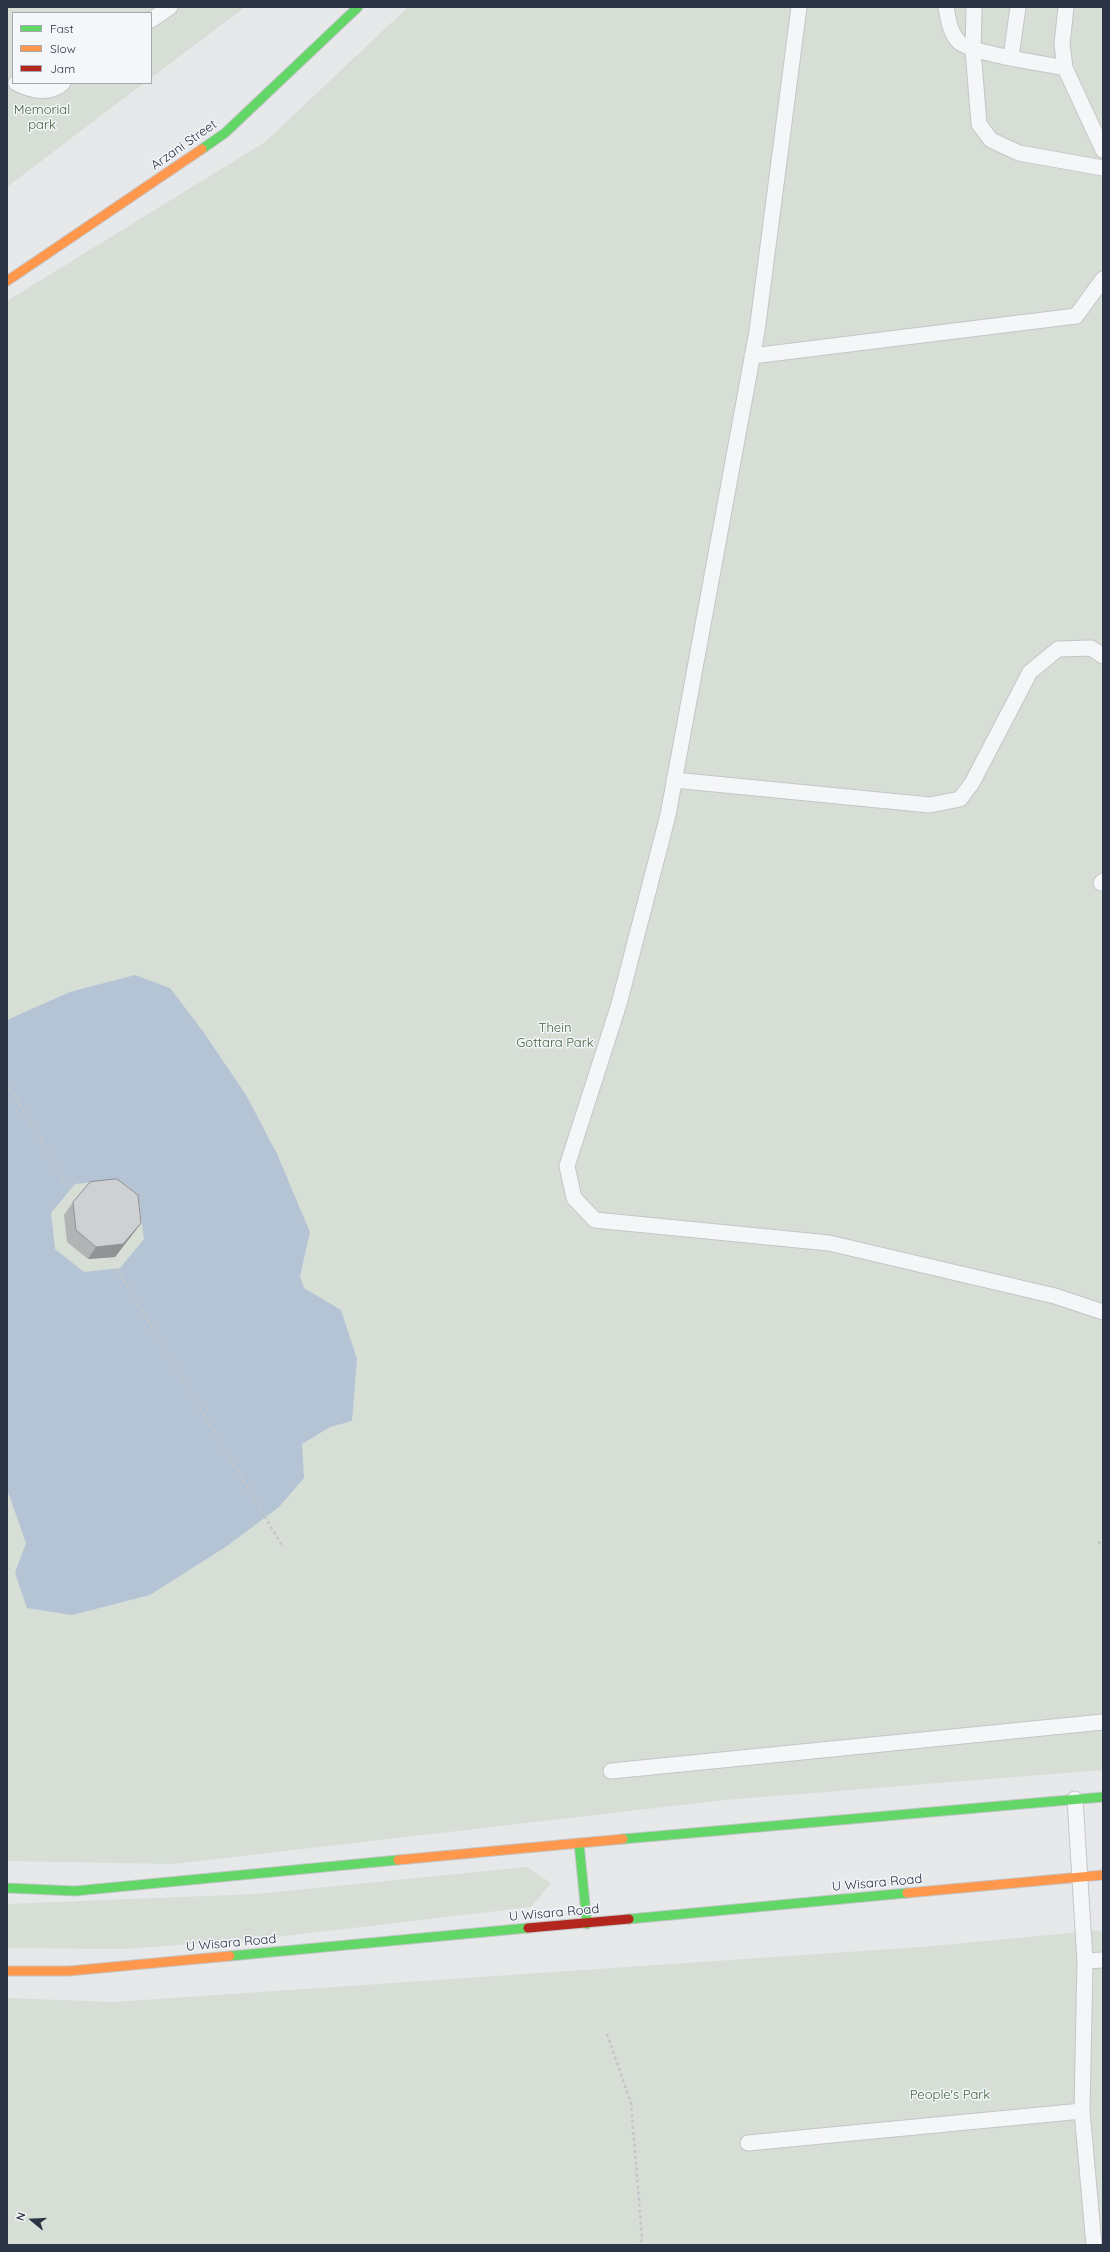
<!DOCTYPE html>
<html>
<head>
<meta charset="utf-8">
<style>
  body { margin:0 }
  #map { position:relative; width:1110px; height:2252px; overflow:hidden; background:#e6e8ea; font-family:Quicksand,sans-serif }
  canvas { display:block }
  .frame { position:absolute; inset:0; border:8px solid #2b3445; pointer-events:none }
  .legend { position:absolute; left:12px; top:12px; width:140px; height:72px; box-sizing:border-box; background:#f4f6f9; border:1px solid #a4a8b1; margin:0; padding:5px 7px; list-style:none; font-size:12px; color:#2b3445 }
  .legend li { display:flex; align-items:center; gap:8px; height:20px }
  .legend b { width:20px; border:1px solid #a4a8b1 }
  .north { position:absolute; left:12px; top:2200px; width:40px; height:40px; -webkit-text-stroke:3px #f4f6f9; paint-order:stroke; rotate:288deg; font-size:11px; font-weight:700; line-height:16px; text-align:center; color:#2b3445 }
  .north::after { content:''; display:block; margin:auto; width:14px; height:18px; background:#2b3445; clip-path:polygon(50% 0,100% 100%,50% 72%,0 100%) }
</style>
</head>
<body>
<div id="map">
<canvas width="1110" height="2252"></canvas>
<div class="frame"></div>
<ul class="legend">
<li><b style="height:5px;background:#63d668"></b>Fast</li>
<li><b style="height:5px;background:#ff974d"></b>Slow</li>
<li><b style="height:5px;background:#b3261e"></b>Jam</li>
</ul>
<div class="north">N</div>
</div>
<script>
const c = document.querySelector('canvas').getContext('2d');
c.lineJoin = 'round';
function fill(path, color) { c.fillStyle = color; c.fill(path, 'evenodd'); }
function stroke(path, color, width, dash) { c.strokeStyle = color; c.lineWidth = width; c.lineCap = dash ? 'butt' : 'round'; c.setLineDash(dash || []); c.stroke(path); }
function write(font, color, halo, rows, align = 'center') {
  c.font = font + ' Quicksand,sans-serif'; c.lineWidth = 3; c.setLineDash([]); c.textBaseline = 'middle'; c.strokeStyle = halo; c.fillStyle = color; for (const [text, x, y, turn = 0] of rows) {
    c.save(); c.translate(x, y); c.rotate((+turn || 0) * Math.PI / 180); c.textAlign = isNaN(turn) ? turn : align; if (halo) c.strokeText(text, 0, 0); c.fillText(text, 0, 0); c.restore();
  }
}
const green = new Path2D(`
  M 7,7 L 245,7 L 151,78 L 151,13 L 13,13 L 13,83 L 144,83 L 7,187 Z
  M 408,7 L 1103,7 L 1103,1770 L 724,1800 L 173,1864 L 7,1861 L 7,301 L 265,142 Z
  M 527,1867 L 551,1883 L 531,1907 L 259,1939 L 124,1949 L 7,1948 L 7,1904 L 256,1894 Z
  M 1103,1930 L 1103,2245 L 7,2245 L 7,1998 L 114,2002 L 921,1947 Z`);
const water = new Path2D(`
  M 135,975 L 170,988 L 202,1030 L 246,1095 L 277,1154 L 310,1232 L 300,1276 L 304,1288 L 341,1310 L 357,1359 L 352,1421 L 330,1427 L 302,1444 L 304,1478 L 279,1507 L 227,1546 L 150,1595 L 72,1615 L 27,1608 L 15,1573 L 26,1543 L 7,1489 L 7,1020 L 70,992 ZM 111,1180 L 139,1203 L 144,1239 L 120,1268 L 84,1272 L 55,1249 L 51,1213 L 75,1184 Z`);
const path = new Path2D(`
  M 7,1084 L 70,1190
  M 117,1269 L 283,1547
  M 1098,1543 L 1103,1541
  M 607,2034 L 631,2103 L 642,2238 L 640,2245`);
const lane = new Path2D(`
  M 799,7 L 757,331 L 668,815 L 619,1004 L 567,1166 L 574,1198 L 595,1220 L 829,1243 L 1055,1296 L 1103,1312
  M 946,7 C 948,19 950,32 958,41 C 968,53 1046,64 1065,68
  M 974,7 L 973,50 L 979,124 L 991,140 L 1019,153 L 1103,168
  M 1066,7 L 1062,44 L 1065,68 L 1103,150
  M 151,20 L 170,7
  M 1011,57 L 1018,7
  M 16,83 C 31,91 49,95 63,83
  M 752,356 L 1076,316 L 1103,279
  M 674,780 L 930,805 L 960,799 L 972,783 L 1030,672 L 1058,649 L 1091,648 L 1103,656
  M 1101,883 L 1103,881
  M 611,1771 L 1103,1722
  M 1075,1799 L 1085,1961 L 1082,2111 L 1094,2245
  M 1085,1961 L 1103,1960
  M 748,2143 L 1082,2111`);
const fast = new Path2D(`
  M 202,149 L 225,133 L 358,7
  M 623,1839 L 1103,1797
  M 579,1843 L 587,1924
  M 7,1888 L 75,1891 L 398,1860
  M 629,1919 L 907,1893
  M 230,1956 L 528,1928`);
const slow = new Path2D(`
  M 7,281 L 202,149
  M 398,1860 L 623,1839
  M 907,1893 L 1103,1875
  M 7,1971 L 69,1971 L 230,1956`);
const jam = new Path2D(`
  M 528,1928 L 629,1919`);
const wall = new Path2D(`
  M 73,1202 L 141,1223 L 132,1235 L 115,1257 L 88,1259 L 67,1242 L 64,1215 Z`);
const shadedWall = new Path2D(`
  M 141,1223 L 132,1235 L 115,1257 L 88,1259 L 96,1247 Z`);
const building = new Path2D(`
  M 117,1179 L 138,1195 L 141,1223 L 123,1244 L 96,1247 L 76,1230 L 73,1202 L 90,1182 Z`);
const parkNames = [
  ["Memorial",42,110],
  ["park",42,125],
  ["Thein",555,1028],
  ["Gottara Park",555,1043],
  ["People's Park",950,2095]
];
const streetNames = [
  ["Arzani Street",184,145,-35],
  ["U Wisara Road",877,1883,-5],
  ["U Wisara Road",554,1913,-5],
  ["U Wisara Road",231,1943,-5]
];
fill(green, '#d6ded6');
fill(water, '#b4c4d5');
stroke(lane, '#c4c6c8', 17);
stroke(fast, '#c4c6c8', 11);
stroke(slow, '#c4c6c8', 11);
stroke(jam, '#c4c6c8', 11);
stroke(path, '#c5c6ca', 2.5, [3, 3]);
stroke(lane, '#f5f6f7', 15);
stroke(fast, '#63d668', 9);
stroke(slow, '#ff974d', 9);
stroke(jam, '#b3261e', 9);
fill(wall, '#b1b3b5');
fill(shadedWall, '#909294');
fill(building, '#ced0d3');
stroke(building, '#909294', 1);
write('13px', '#3f6138', '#f4f6f9', parkNames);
write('13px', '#2b3445', '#f4f6f9', streetNames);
</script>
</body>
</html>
